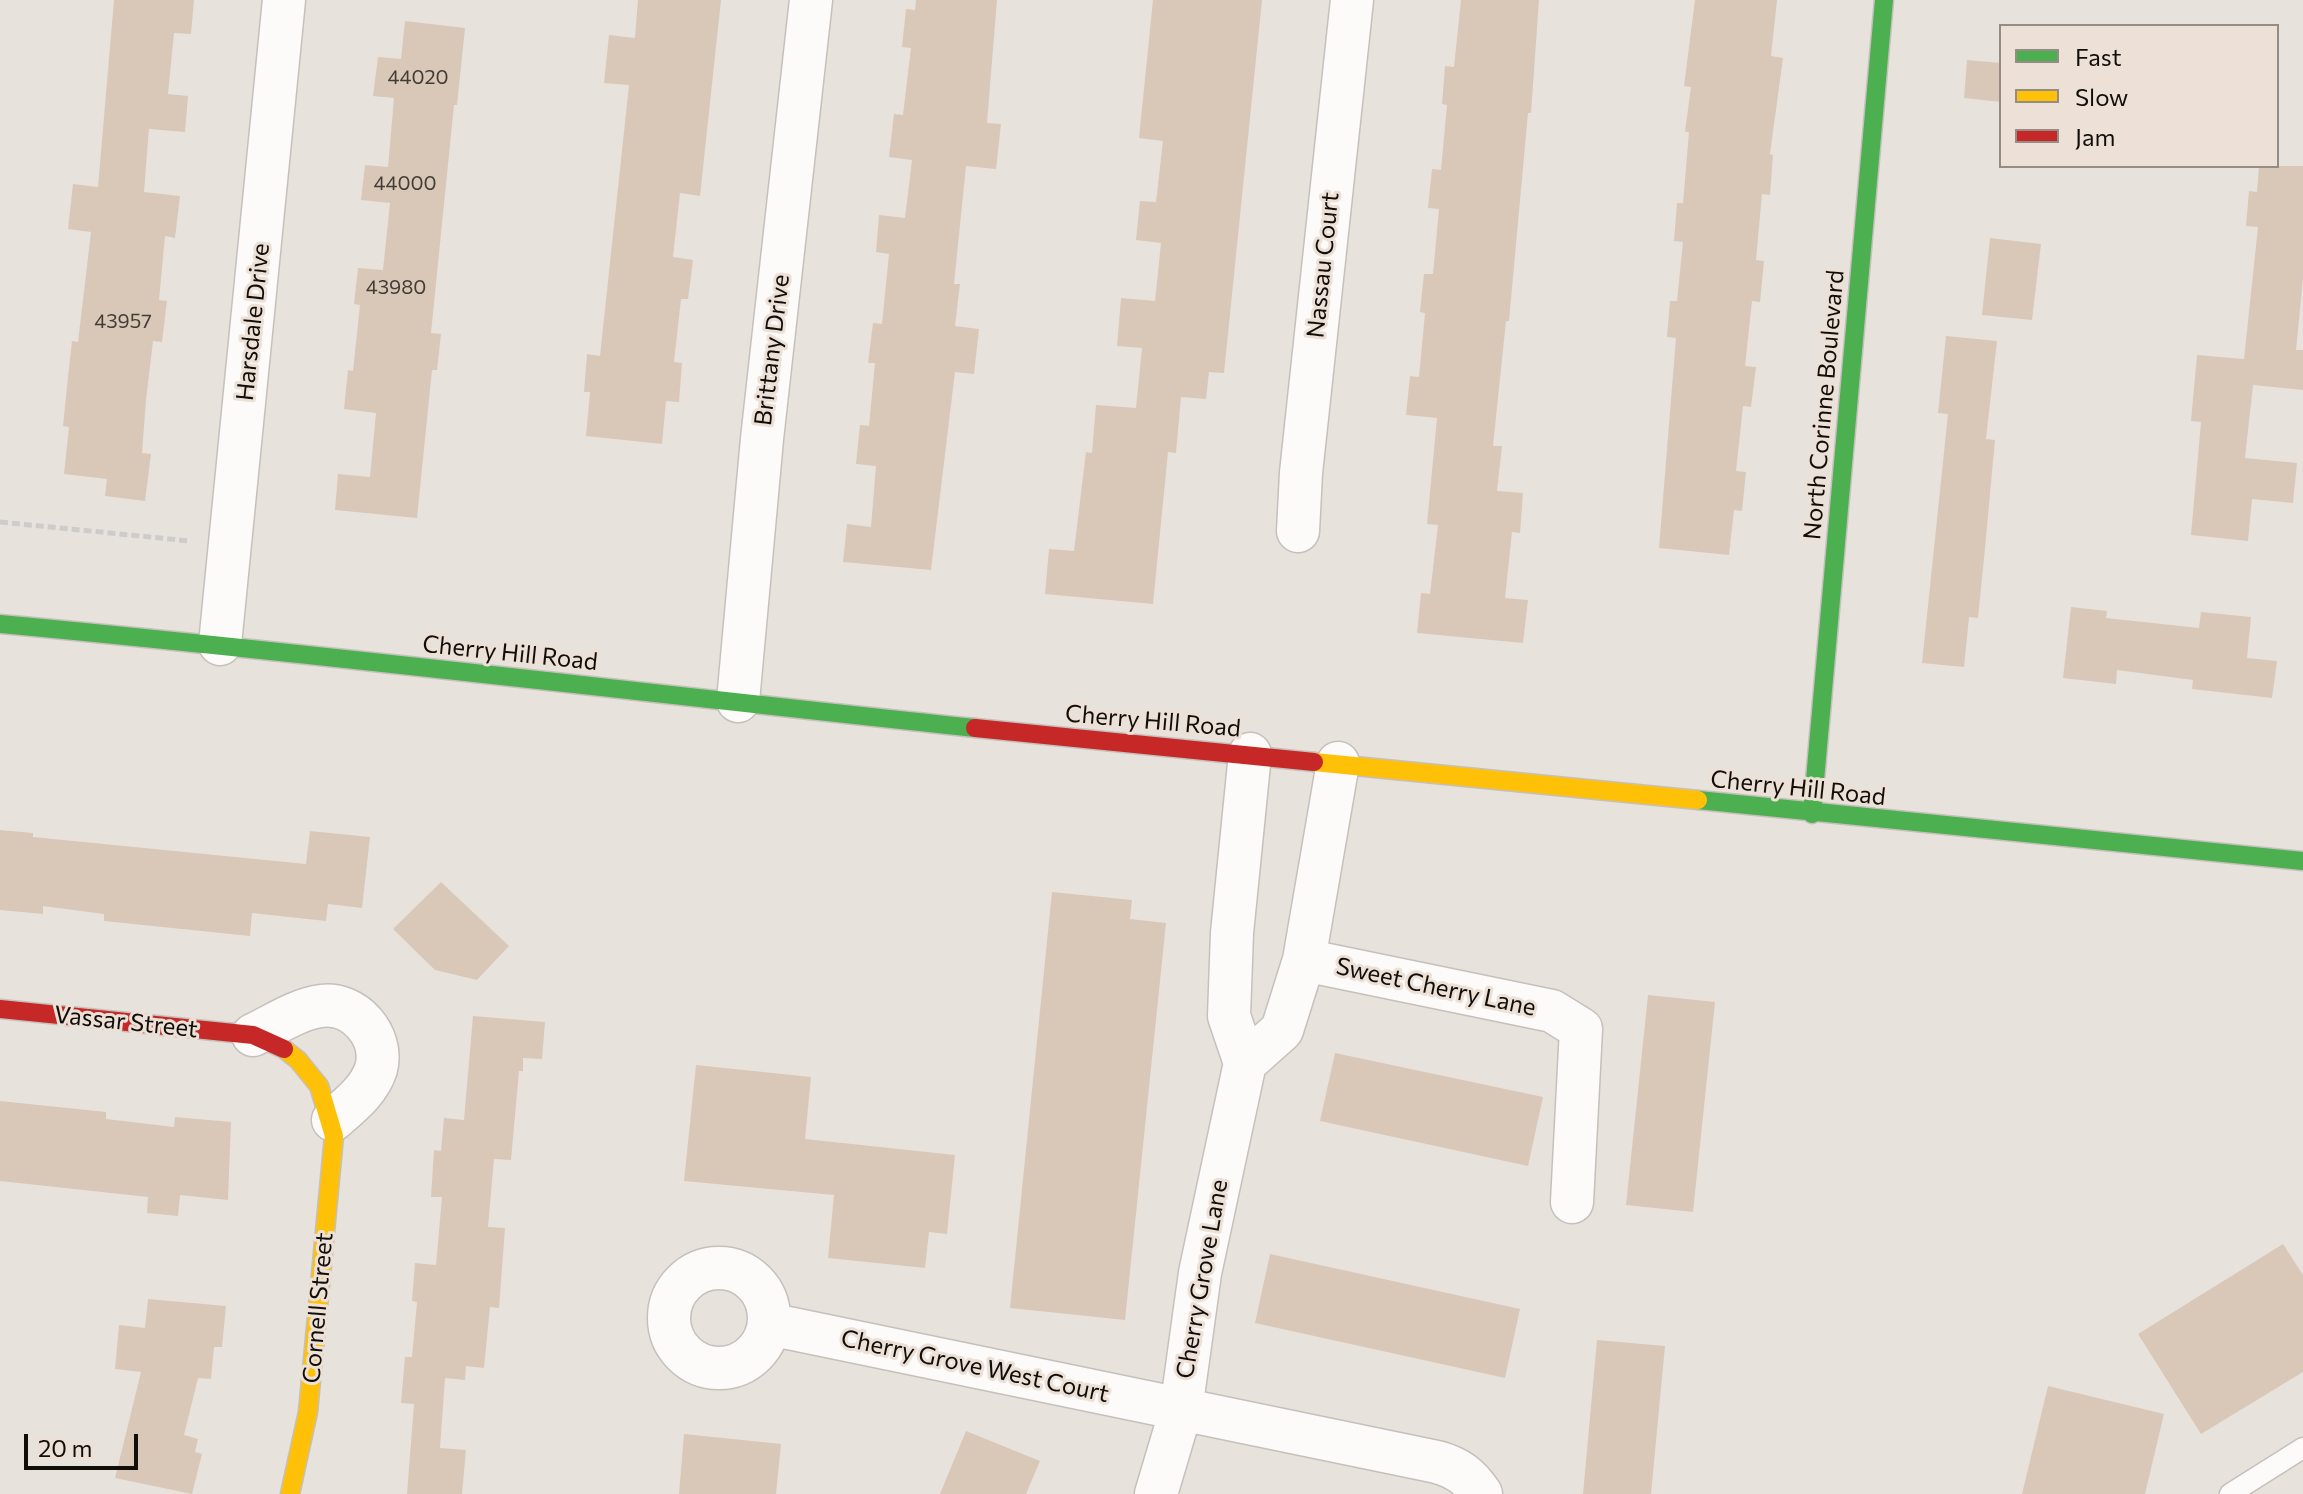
<!DOCTYPE html>
<html>
<head>
<meta charset="utf-8">
<style>
  body { margin:0 }
  #map { position:relative; width:2303px; height:1494px; overflow:hidden; background:#e8e2dc; font-family:Commissioner,sans-serif }
  canvas { display:block }
  .legend { position:absolute; left:1999px; top:24px; width:280px; height:144px; box-sizing:border-box; background:#ede1d7; border:2px solid #958d85; margin:0; padding:10px 14px; list-style:none; font-size:24px; color:#110e0a }
  .legend li { display:flex; align-items:center; gap:16px; height:40px }
  .legend b { width:40px; border:2px solid #958d85 }
  .scale { position:absolute; left:24px; top:1434px; width:114px; height:36px; box-sizing:border-box; border:4px solid #110e0a; border-top:0; padding-left:10px; font-size:24px; line-height:28px; white-space:nowrap; color:#110e0a; -webkit-text-stroke:6px #ede1d7; paint-order:stroke }
</style>
</head>
<body>
<div id="map">
<canvas width="2303" height="1494"></canvas>
<ul class="legend">
<li><b style="height:10px;background:#4caf50"></b>Fast</li>
<li><b style="height:10px;background:#ffc107"></b>Slow</li>
<li><b style="height:10px;background:#c62828"></b>Jam</li>
</ul>
<div class="scale">20 m</div>
</div>
<script>
const c = document.querySelector('canvas').getContext('2d');
c.lineJoin = 'round';
function fill(path, color) { c.fillStyle = color; c.fill(path, 'evenodd'); }
function stroke(path, color, width, dash) { c.strokeStyle = color; c.lineWidth = width; c.lineCap = dash ? 'butt' : 'round'; c.setLineDash(dash || []); c.stroke(path); }
function write(font, color, halo, rows, align = 'center') {
  c.font = font + ' Commissioner,sans-serif'; c.lineWidth = 6; c.setLineDash([]); c.textBaseline = 'middle'; c.strokeStyle = halo; c.fillStyle = color; for (const [text, x, y, turn = 0] of rows) {
    c.save(); c.translate(x, y); c.rotate((+turn || 0) * Math.PI / 180); c.textAlign = isNaN(turn) ? turn : align; if (halo) c.strokeText(text, 0, 0); c.fillText(text, 0, 0); c.restore();
  }
}
const building = new Path2D(`
  M 114,0 L 194,0 L 191,34 L 174,33 L 168,94 L 188,96 L 185,132 L 149,129 L 144,192 L 180,196 L 175,238 L 165,236 L 159,300 L 167,301 L 162,342 L 153,341 L 146,400 L 142,453 L 151,454 L 145,501 L 105,496 L 107,479 L 64,474 L 69,427 L 63,426 L 68,377 L 72,341 L 78,342 L 91,232 L 68,229 L 73,184 L 98,187 Z
  M 638,0 L 721,0 L 700,196 L 680,193 L 673,257 L 693,260 L 688,299 L 681,299 L 674,362 L 682,363 L 679,402 L 666,401 L 662,444 L 586,436 L 590,392 L 584,392 L 587,354 L 600,356 L 629,85 L 604,83 L 609,35 L 635,38 Z
  M 916,0 L 997,0 L 987,123 L 1001,124 L 996,169 L 966,166 L 954,284 L 960,284 L 955,326 L 979,329 L 974,374 L 955,372 L 931,570 L 843,562 L 847,524 L 871,527 L 876,466 L 856,464 L 860,425 L 869,426 L 875,363 L 868,363 L 873,323 L 882,324 L 889,254 L 876,252 L 879,215 L 905,218 L 912,160 L 889,157 L 894,114 L 903,115 L 911,48 L 902,47 L 906,9 L 915,10 Z
  M 1153,0 L 1262,0 L 1224,373 L 1209,372 L 1206,399 L 1181,397 L 1176,453 L 1168,452 L 1153,604 L 1045,594 L 1049,549 L 1074,551 L 1086,452 L 1092,453 L 1096,405 L 1136,408 L 1142,348 L 1117,346 L 1121,298 L 1155,301 L 1161,243 L 1136,240 L 1140,201 L 1156,202 L 1163,141 L 1139,138 Z
  M 1461,0 L 1539,0 L 1531,113 L 1528,113 L 1509,321 L 1506,321 L 1493,446 L 1502,446 L 1497,491 L 1523,493 L 1520,533 L 1512,532 L 1505,598 L 1528,600 L 1523,643 L 1417,633 L 1421,593 L 1430,594 L 1438,525 L 1427,524 L 1437,418 L 1406,415 L 1410,376 L 1419,377 L 1425,313 L 1420,312 L 1424,274 L 1433,274 L 1439,209 L 1428,208 L 1432,169 L 1441,170 L 1447,105 L 1442,104 L 1445,66 L 1454,67 Z
  M 1695,0 L 1777,0 L 1771,56 L 1783,58 L 1770,154 L 1773,155 L 1770,195 L 1762,194 L 1756,260 L 1764,261 L 1760,302 L 1752,301 L 1745,366 L 1756,367 L 1751,407 L 1743,406 L 1736,471 L 1746,472 L 1742,511 L 1734,510 L 1729,555 L 1659,548 L 1676,338 L 1667,337 L 1670,301 L 1677,301 L 1683,242 L 1674,241 L 1677,203 L 1683,203 L 1689,132 L 1685,132 L 1691,87 L 1684,86 Z
  M 405,21 L 465,28 L 457,105 L 454,105 L 431,333 L 441,334 L 437,370 L 432,370 L 417,518 L 335,510 L 338,474 L 370,477 L 376,413 L 344,409 L 348,370 L 353,371 L 360,305 L 354,304 L 358,268 L 383,270 L 390,203 L 361,200 L 365,165 L 388,167 L 394,98 L 373,96 L 378,57 L 401,59 Z
  M 1967,60 L 2001,63 L 2001,102 L 1964,98 Z
  M 2259,166 L 2303,166 L 2303,279 L 2296,350 L 2303,350 L 2303,390 L 2253,385 L 2245,458 L 2297,463 L 2293,503 L 2252,499 L 2248,541 L 2191,535 L 2201,422 L 2191,421 L 2197,355 L 2244,359 L 2258,227 L 2246,226 L 2249,191 L 2257,192 Z
  M 1990,238 L 2041,244 L 2032,320 L 1982,315 Z
  M 1946,336 L 1997,341 L 1986,439 L 1995,440 L 1985,548 L 1978,618 L 1969,617 L 1964,667 L 1922,663 L 1948,414 L 1938,413 Z
  M 2071,607 L 2107,611 L 2106,618 L 2199,628 L 2201,612 L 2251,617 L 2247,658 L 2277,661 L 2272,698 L 2192,689 L 2193,680 L 2117,670 L 2116,684 L 2063,678 Z
  M 0,830 L 33,833 L 33,837 L 306,864 L 310,831 L 370,837 L 362,908 L 328,904 L 326,921 L 252,913 L 250,936 L 104,921 L 104,914 L 43,906 L 43,914 L 0,910 Z
  M 441,882 L 509,946 L 477,980 L 435,970 L 393,929 Z
  M 1052,892 L 1132,900 L 1130,919 L 1166,923 L 1125,1320 L 1010,1308 Z
  M 1648,995 L 1715,1002 L 1693,1212 L 1626,1205 Z
  M 473,1016 L 545,1022 L 542,1059 L 523,1058 L 523,1071 L 519,1071 L 511,1160 L 494,1159 L 488,1227 L 505,1228 L 499,1308 L 490,1307 L 484,1368 L 466,1366 L 465,1380 L 445,1378 L 440,1448 L 466,1450 L 462,1494 L 407,1494 L 414,1404 L 401,1403 L 405,1357 L 412,1357 L 417,1302 L 412,1301 L 415,1263 L 436,1265 L 442,1197 L 431,1197 L 434,1150 L 441,1151 L 444,1118 L 464,1120 Z
  M 1335,1053 L 1543,1097 L 1528,1166 L 1320,1121 Z
  M 696,1065 L 811,1077 L 805,1139 L 955,1155 L 947,1234 L 929,1232 L 925,1268 L 828,1258 L 834,1195 L 684,1181 Z
  M 0,1101 L 106,1112 L 106,1119 L 174,1127 L 175,1117 L 231,1122 L 228,1200 L 180,1195 L 178,1216 L 147,1213 L 148,1197 L 0,1181 Z
  M 2283,1244 L 2303,1275 L 2303,1372 L 2201,1434 L 2138,1334 Z
  M 1270,1254 L 1520,1309 L 1505,1378 L 1255,1323 Z
  M 148,1299 L 226,1306 L 222,1347 L 214,1347 L 211,1379 L 198,1378 L 184,1435 L 198,1439 L 195,1452 L 202,1454 L 192,1494 L 115,1478 L 141,1372 L 115,1369 L 119,1325 L 145,1328 Z
  M 1597,1340 L 1665,1346 L 1651,1494 L 1583,1494 Z
  M 2048,1386 L 2164,1414 L 2145,1494 L 2022,1494 Z
  M 966,1431 L 1040,1461 L 1026,1494 L 940,1494 Z
  M 684,1434 L 781,1444 L 776,1494 L 679,1494 Z`);
const path = new Path2D(`
  M 0,522 L 190,541`);
const lane = new Path2D(`
  M 2230,1494 L 2303,1448`);
const street = new Path2D(`
  M 1298,531 L 1301,473 L 1352,0
  M 220,644 L 284,0
  M 738,701 L 762,439 L 811,0
  M 1304,960 L 1552,1011 L 1581,1029 L 1572,1202
  M 253,1035 C 274,1025 298,1009 321,1006 C 354,1001 385,1036 376,1069 C 369,1091 349,1106 333,1120
  M 1245,1063 L 1282,1030 L 1304,960 L 1338,763
  M669 1318a50 50 0 1 1 100 0a50 50 0 1 1-100 0Z
  M 769,1324 L 1437,1462 C 1458,1468 1469,1476 1481,1494
  M 1156,1494 L 1181,1410 L 1200,1273 L 1245,1063 L 1229,1016 L 1232,933 L 1250,754`);
const fast = new Path2D(`
  M 0,624 C 326,654 650,694 975,728
  M 1698,800 L 2303,861
  M 1812,814 L 1884,0`);
const slow = new Path2D(`
  M 1314,762 L 1698,800
  M 284,1049 L 298,1060 L 319,1086 L 334,1136 L 308,1412 L 290,1494`);
const jam = new Path2D(`
  M 975,728 L 1314,762
  M 0,1009 L 253,1035 L 284,1049`);
const numberNames = [
  ["44020",418,77],
  ["44000",405,183],
  ["43980",396,287],
  ["43957",123,321]
];
const streetNames = [
  ["Nassau Court",1323,265,-84],
  ["Harsdale Drive",253,322,-84],
  ["Brittany Drive",772,350,-83],
  ["North Corinne Boulevard",1824,405,-85],
  ["Cherry Hill Road",510,653,6],
  ["Cherry Hill Road",1153,721,5],
  ["Cherry Hill Road",1798,788,6],
  ["Sweet Cherry Lane",1436,987,12],
  ["Vassar Street",126,1022,6],
  ["Cherry Grove Lane",1202,1279,-80],
  ["Cornell Street",318,1308,-85],
  ["Cherry Grove West Court",975,1366,12]
];
fill(building, '#d9c8b8');
stroke(lane, '#c5c0bc', 23);
stroke(street, '#c5c0bc', 45);
stroke(fast, '#c5c0bc', 21);
stroke(slow, '#c5c0bc', 21);
stroke(jam, '#c5c0bc', 21);
stroke(path, '#ceccca', 5, [8, 4]);
stroke(lane, '#fcfbfa', 20);
stroke(street, '#fcfbfa', 42);
stroke(fast, '#4caf50', 18);
stroke(slow, '#ffc107', 18);
stroke(jam, '#c62828', 18);
write('20px', '#433c36', null, numberNames);
write('24px', '#110e0a', '#ede1d7', streetNames);
</script>
</body>
</html>
